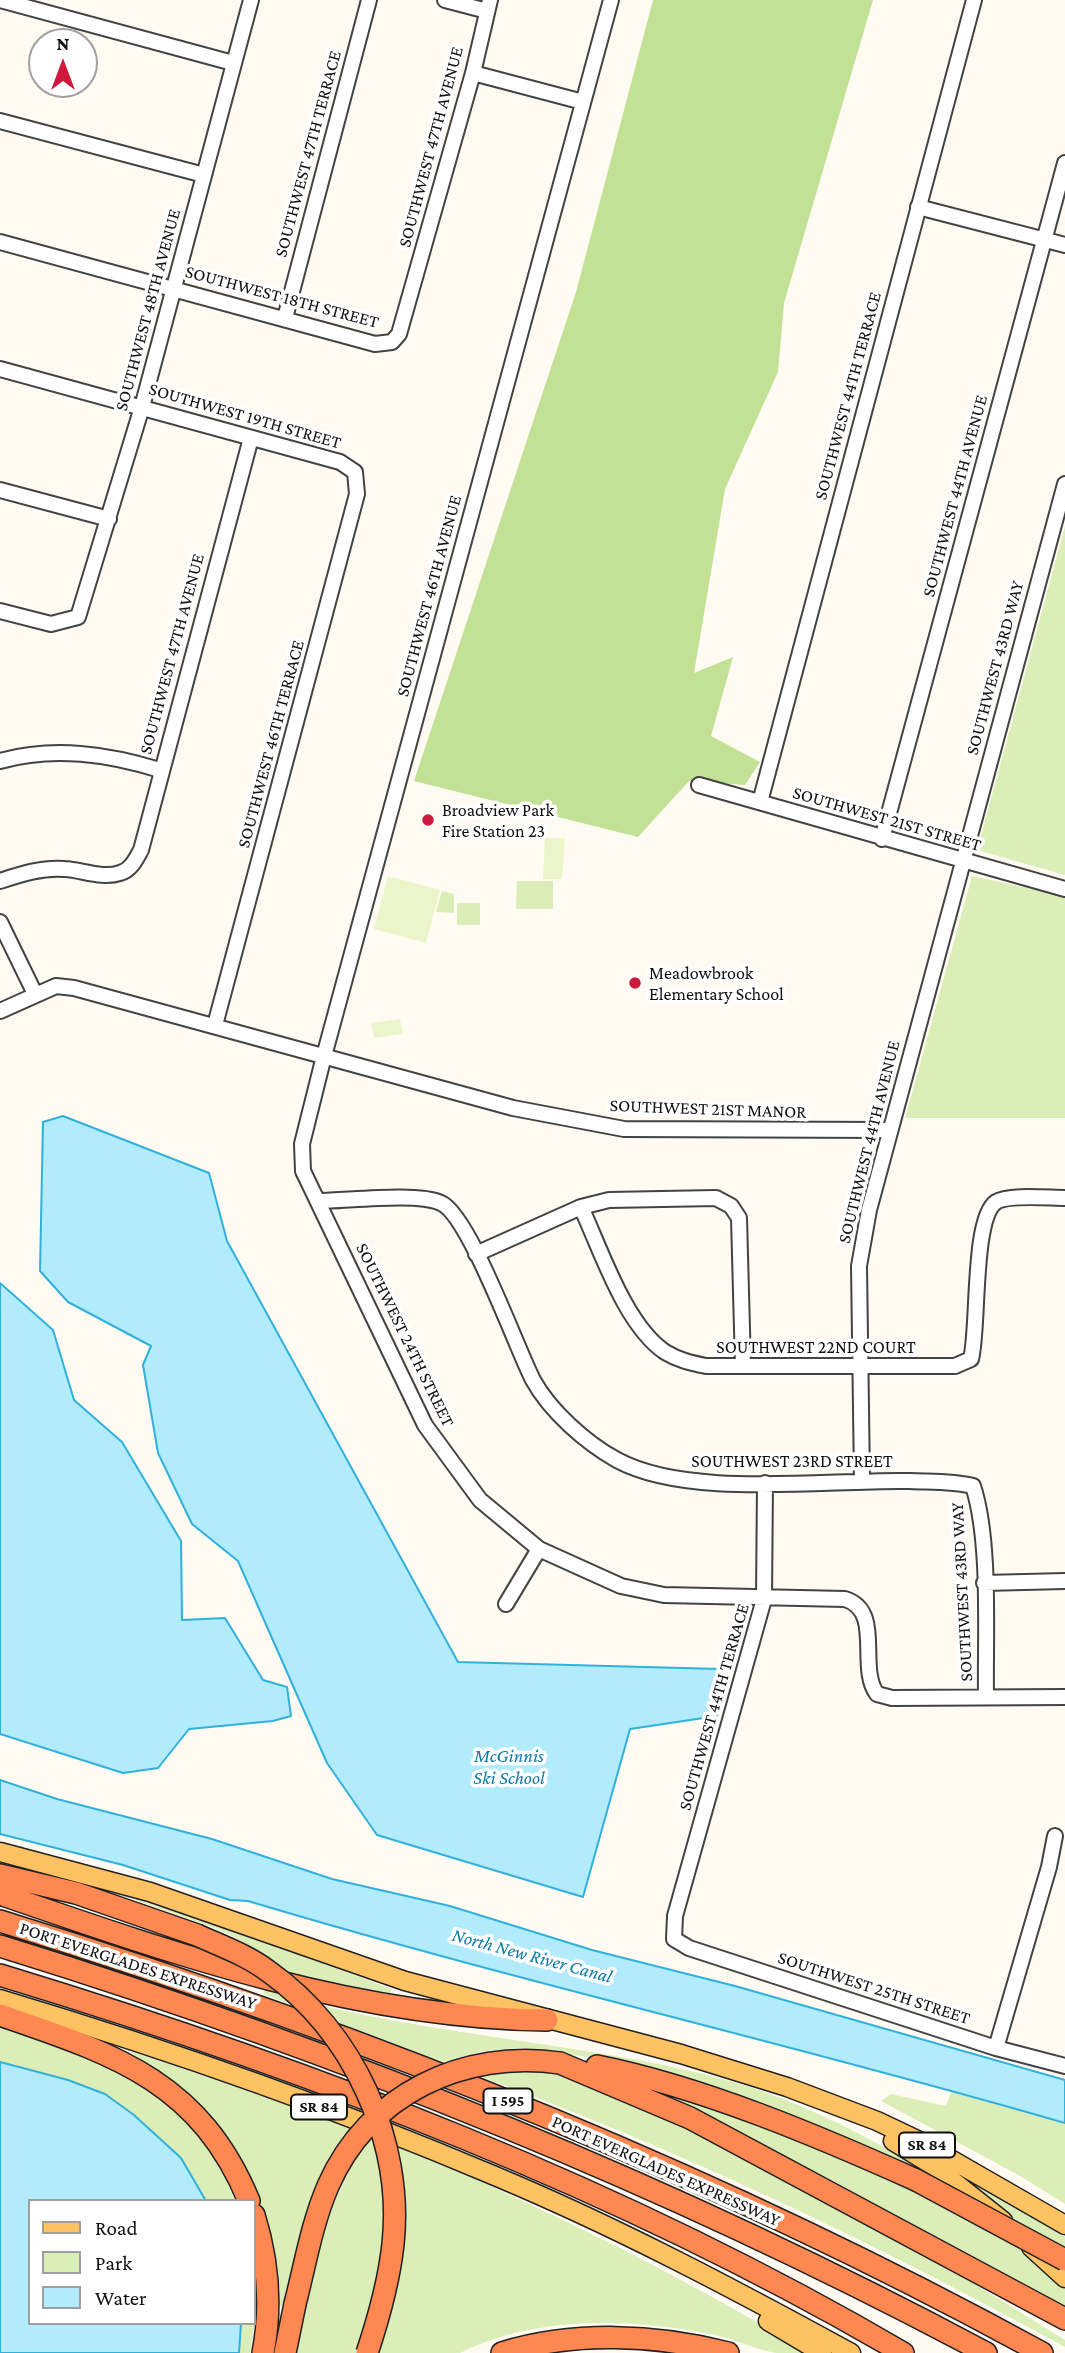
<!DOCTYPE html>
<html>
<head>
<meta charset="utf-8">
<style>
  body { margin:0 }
  #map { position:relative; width:1065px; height:2353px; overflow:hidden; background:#fffbf3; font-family:"Crimson Pro",serif }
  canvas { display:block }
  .legend { position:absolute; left:28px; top:2199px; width:228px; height:126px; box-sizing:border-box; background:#fff; border:2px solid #9f9f9f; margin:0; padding:9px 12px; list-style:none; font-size:21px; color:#101010 }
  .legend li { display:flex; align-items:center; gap:14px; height:35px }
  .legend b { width:35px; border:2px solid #9f9f9f }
  .north { position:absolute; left:28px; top:28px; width:70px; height:70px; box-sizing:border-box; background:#fff; border:2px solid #9f9f9f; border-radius:50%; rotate:0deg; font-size:19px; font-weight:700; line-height:28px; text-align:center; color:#101010 }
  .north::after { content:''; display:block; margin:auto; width:24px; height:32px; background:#cf193c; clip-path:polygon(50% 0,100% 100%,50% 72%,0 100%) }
</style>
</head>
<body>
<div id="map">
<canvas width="1065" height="2353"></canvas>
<ul class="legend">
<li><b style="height:9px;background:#ffc263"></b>Road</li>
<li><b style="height:19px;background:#dceeb8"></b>Park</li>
<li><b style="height:19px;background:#b2ebfc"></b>Water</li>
</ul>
<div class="north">N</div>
</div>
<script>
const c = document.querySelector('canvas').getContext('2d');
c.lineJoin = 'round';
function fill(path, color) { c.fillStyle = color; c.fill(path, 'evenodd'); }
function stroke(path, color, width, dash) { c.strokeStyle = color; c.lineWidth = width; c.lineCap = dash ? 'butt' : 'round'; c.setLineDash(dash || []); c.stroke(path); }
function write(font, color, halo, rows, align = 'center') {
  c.font = font + ' "Crimson Pro",serif'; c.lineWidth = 7; c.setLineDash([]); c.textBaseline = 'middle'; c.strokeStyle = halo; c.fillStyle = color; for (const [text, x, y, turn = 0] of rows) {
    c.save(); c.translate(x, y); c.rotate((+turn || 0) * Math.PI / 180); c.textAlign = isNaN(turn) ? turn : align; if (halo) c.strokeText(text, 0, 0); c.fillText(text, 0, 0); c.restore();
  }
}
const green = new Path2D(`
  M 1065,526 L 1065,875 L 977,850 Z
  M 972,876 L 1065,896 L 1065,1118 L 905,1118 Z
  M 517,881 L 553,881 L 553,909 L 516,909 Z
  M 442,891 L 454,894 L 454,913 L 436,912 Z
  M 457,903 L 480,903 L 480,925 L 457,925 Z
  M 88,1883 L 224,1927 L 392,1989 L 390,1993 L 290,1974 L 242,1941 L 217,1929 Z
  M 264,1990 C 403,2032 550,2039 691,2071 C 774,2089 856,2127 927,2174 L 610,2060 L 524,2048 L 483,2051 L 443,2062 L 263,1994 Z
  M 0,2026 C 103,2060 193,2089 235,2201 L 206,2201 L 181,2158 L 105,2094 L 68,2080 L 0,2062 Z
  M 130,2051 L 352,2126 C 310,2180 299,2242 283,2307 L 280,2306 C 273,2227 250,2150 189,2095 C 177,2085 134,2057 130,2051 Z
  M 519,2069 L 558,2073 L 621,2093 L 923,2252 L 1065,2340 L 1065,2347 C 874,2243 680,2149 476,2075 Z
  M 655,2089 L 835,2151 L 1000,2232 L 1065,2289 L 1065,2311 L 832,2180 L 653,2095 Z
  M 951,2092 L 1065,2123 L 1065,2204 L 1020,2176 L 881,2101 L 891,2094 L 946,2106 Z
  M 372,2135 C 523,2197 669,2268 809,2353 C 798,2353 787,2353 776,2353 C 754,2349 732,2338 709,2334 C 629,2318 535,2316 460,2353 L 295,2353 C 312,2277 324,2198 372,2135 Z
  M 960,2173 L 1065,2237 L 1065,2252 L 1027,2232 Z
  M 254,2276 L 256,2311 L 250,2353 L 239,2353 L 241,2323 L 254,2323 Z`);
const forest = new Path2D(`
  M 653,0 L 873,0 L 784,303 L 778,372 L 725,489 L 694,673 L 733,657 L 711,736 L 760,762 L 745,785 L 689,781 L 638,837 L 414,781 L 576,292 Z`);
const pitch = new Path2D(`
  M 545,838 L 565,838 L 562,879 L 543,879 Z
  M 388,876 L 440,890 L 426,943 L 374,929 Z
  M 400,1019 L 403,1034 L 374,1038 L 371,1023 Z`);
const water = new Path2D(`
  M 63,1116 L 209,1173 L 227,1241 L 458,1662 L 720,1669 L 717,1716 L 630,1729 L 583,1897 L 377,1835 L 327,1763 L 238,1561 L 192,1524 L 158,1453 L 143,1365 L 151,1346 L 68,1302 L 40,1271 L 43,1122 Z
  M 0,1283 L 53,1330 L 74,1400 L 122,1442 L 181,1541 L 182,1620 L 225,1618 L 263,1680 L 287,1687 L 291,1716 L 273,1721 L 189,1729 L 158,1768 L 123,1773 L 0,1734 Z
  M 0,1780 L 57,1799 L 212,1839 L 332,1879 L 450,1906 L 592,1950 L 735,1986 L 1065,2080 L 1065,2123 C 794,2044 518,1982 248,1901 L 230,1900 L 123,1865 L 0,1834 Z
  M 0,2062 L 68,2080 L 105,2094 L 134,2115 L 181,2158 L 206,2201 L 30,2201 L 30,2323 L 241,2323 L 239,2353 L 0,2353 Z`);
const minor = new Path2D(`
  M 0,0 L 233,63
  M 445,0 L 487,11
  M 611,0 L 324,1056 L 302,1144 L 303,1171 L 425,1425 L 480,1500 L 539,1549 L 621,1586 L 664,1595 L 845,1599 C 884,1611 857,1667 877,1694 L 892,1698 L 1065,1697
  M 473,73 L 583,102
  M 0,121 L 204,175
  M 918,207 L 1065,245
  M 0,242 L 375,344 L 392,342 L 399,334 L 473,73 L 490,0
  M 285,318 L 369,0
  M 0,369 L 340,462 L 355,472 L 357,494 L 215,1025
  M 0,490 L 109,519
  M 0,611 L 51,624 L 78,617 L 142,407 L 251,0
  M 0,761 C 54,746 108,754 160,770
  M 699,785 L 1065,889
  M 760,802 L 974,0
  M 882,839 L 1065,163
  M 0,881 C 21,874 43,867 65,869 C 82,870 103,879 120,873 C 131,870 136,859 141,850 L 251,438
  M 0,922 L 35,994
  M 0,1011 L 56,986 L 74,988 L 513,1108 L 624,1129 L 888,1130
  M 319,1201 C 347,1201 417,1192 441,1203 C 469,1215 516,1347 533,1380 C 550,1411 586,1443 617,1460 C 689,1499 827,1479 910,1481 C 931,1482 953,1481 973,1486 C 991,1541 985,1636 986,1696
  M 581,1207 C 601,1250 625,1325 665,1352 C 678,1360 691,1363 706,1366 L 955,1366 L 971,1359 C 979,1330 972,1218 996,1202 C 1008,1194 1049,1198 1065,1198
  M 476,1254 L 581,1207 L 609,1200 L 716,1198 L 731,1206 L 739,1218 L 743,1366
  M 862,1480 L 859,1266 L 869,1210 L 1065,484
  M 765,1483 L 764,1599 L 675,1916 L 674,1939 L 689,1948 L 996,2048 L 1065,2066
  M 984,1583 L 1065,1581
  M 506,1604 L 539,1549
  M 996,2048 L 1049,1867 L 1055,1836`);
const major = new Path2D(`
  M 0,1852 L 150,1892 L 405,1981 L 681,2054 L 787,2087 L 877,2121 L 919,2141 L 1065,2225
  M 0,1999 C 167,2049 333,2107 495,2176 C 617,2227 734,2289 851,2353
  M 893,2141 L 934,2166 L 1003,2221
  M 1031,2247 L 1065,2278
  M 768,2321 L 822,2353`);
const highway = new Path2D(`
  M 0,1875 L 76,1893 L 197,1935
  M 0,1894 C 177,1955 358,2018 547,2020
  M 0,1921 C 359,2032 712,2172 1042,2353
  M 0,1946 C 340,2051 671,2185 986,2353
  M 0,1975 C 313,2070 621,2188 903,2353
  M 0,2015 C 113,2054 199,2080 249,2201
  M 560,2063 L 690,2118 L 1065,2319
  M 597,2066 C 702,2087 818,2136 916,2180
  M 254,2215 C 268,2260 272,2306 263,2353
  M 285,2353 L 295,2304
  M 502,2353 C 573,2331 656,2334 728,2353`);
const highwayBridge = new Path2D(`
  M 197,1935 C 221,1946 247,1955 268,1971 C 353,2031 404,2141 393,2244 C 389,2282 379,2317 367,2353
  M 916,2180 L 1065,2260
  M 295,2304 C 305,2265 312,2223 328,2186 C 368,2094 464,2049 560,2063`);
const markers = [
  [428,820,7,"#cf193c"],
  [635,983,7,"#cf193c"]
];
const shields = [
  [508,2101,49],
  [319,2107,56],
  [927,2145,56]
];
const shieldNames = [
  ["I 595",508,2101],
  ["SR 84",319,2107],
  ["SR 84",927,2145]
];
const streetNames = [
  ["SOUTHWEST 47TH AVENUE",431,147,-75],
  ["SOUTHWEST 47TH TERRACE",308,154,-75],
  ["SOUTHWEST 18TH STREET",282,297,15],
  ["SOUTHWEST 48TH AVENUE",148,310,-75],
  ["SOUTHWEST 44TH TERRACE",848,396,-75],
  ["SOUTHWEST 19TH STREET",245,416,16],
  ["SOUTHWEST 44TH AVENUE",955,496,-75],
  ["SOUTHWEST 46TH AVENUE",429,596,-75],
  ["SOUTHWEST 47TH AVENUE",172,654,-75],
  ["SOUTHWEST 43RD WAY",995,668,-75],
  ["SOUTHWEST 46TH TERRACE",271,744,-75],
  ["SOUTHWEST 21ST STREET",887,819,16],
  ["SOUTHWEST 21ST MANOR",708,1109,2],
  ["SOUTHWEST 44TH AVENUE",869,1142,-76],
  ["SOUTHWEST 24TH STREET",405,1335,64],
  ["SOUTHWEST 22ND COURT",816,1347],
  ["SOUTHWEST 23RD STREET",792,1461],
  ["SOUTHWEST 43RD WAY",962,1592,-93],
  ["SOUTHWEST 44TH TERRACE",714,1707,-74],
  ["PORT EVERGLADES EXPRESSWAY",138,1966,18],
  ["SOUTHWEST 25TH STREET",874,1988,18],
  ["PORT EVERGLADES EXPRESSWAY",666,2171,24]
];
const poiNames = [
  ["Broadview Park",442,810],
  ["Fire Station 23",442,831],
  ["Meadowbrook",649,973],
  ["Elementary School",649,994]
];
const waterNames = [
  ["McGinnis",509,1756],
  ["Ski School",509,1778],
  ["North New River Canal",532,1956,15]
];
fill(green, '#dceeb8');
fill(forest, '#c2e195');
fill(pitch, '#ecf5ca');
fill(water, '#b2ebfc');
stroke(water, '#31b0db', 2);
stroke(minor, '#434343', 18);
stroke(major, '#212121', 21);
stroke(highway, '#212121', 24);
stroke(minor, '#fff', 14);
stroke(major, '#ffc263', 18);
stroke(highway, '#ff8751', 21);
stroke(highwayBridge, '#212121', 24, []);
stroke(highwayBridge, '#ff8751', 21);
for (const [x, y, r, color] of markers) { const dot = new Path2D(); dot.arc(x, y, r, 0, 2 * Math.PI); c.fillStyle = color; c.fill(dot); stroke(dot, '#fff', 2.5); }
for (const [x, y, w] of shields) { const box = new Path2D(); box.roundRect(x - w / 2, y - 12.5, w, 25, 5); c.fillStyle = '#fff'; c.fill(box); stroke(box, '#101010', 2); }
write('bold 16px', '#101010', null, shieldNames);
write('18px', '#101010', '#fff', streetNames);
write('18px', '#101010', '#fff', poiNames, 'left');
write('italic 19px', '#0b7aa8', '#fff', waterNames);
</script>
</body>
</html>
